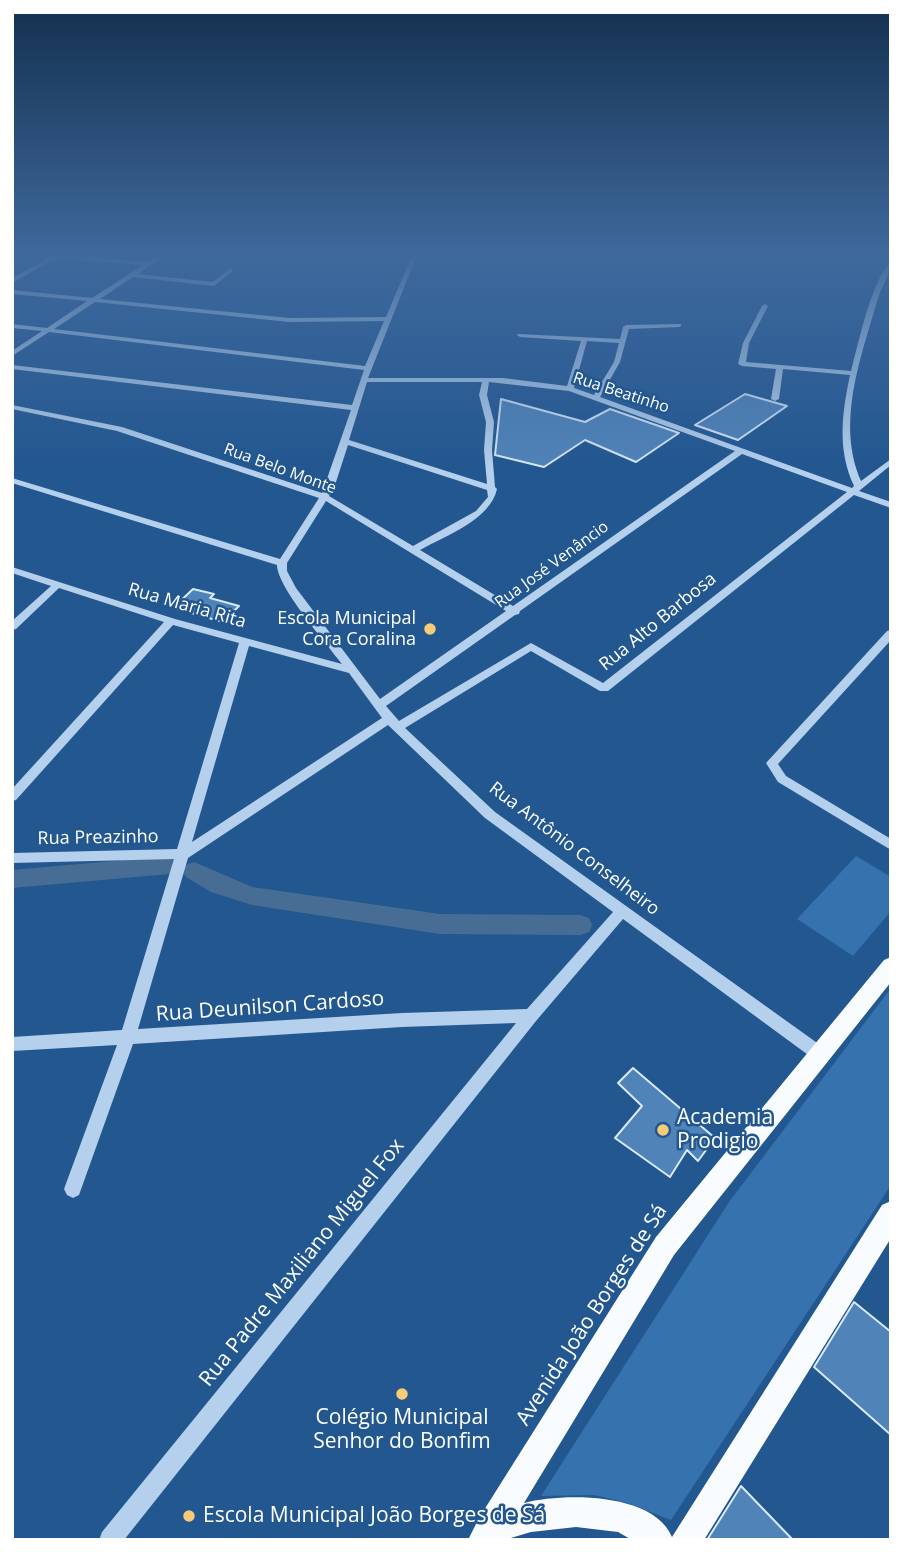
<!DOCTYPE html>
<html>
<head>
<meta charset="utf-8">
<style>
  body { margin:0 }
  #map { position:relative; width:903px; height:1552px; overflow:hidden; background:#235790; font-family:"Open Sans",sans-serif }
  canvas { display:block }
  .frame { position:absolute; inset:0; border:14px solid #fff; pointer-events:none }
</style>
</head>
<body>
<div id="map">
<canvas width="903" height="1552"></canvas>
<div class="frame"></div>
</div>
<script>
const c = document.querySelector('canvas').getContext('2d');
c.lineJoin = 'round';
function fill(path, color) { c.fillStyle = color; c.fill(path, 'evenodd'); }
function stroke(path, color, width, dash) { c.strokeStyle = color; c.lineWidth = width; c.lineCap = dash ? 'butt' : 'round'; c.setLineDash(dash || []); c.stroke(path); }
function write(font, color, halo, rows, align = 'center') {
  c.font = font + ' "Open Sans",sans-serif'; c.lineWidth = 5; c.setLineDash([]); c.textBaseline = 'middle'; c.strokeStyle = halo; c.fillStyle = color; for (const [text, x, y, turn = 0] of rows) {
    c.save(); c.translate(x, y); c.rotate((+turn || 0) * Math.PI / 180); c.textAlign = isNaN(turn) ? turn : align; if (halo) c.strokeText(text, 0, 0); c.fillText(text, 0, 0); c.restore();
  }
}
const green = new Path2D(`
  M 856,856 L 891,877 L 891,911 L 853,956 L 797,919 Z
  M 891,988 L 891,1185 L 671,1520 L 624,1502 L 594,1495 L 541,1496 L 729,1202 Z`);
const canal = new Path2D(`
  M 169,856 L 177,859 L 180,865 L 177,871 L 169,874 L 12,888 L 12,870 Z
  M 194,862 L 252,887 L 440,914 L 580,915 L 589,918 L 592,925 L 589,932 L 580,935 L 440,934 L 252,905 L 211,892 L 186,877 L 182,871 L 186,865 Z`);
const building = new Path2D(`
  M 745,394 L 787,406 L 738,440 L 695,425 Z
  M 501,399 L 585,422 L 610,409 L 679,433 L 636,462 L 585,440 L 544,467 L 495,455 Z
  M 193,589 L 214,594 L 210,598 L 239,606 L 223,622 L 173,608 Z
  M 633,1068 L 715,1138 L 698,1161 L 687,1150 L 670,1177 L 615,1138 L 642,1106 L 618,1083 Z
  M 854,1302 L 891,1332 L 891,1435 L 814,1367 Z
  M 741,1486 L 793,1540 L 707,1540 Z`);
const minor = new Path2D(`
  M 32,255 L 57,255 L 147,262 L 159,255 L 164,255 L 138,274 L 213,282 L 231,268 L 233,271 L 214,286 L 133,277 L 100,299 L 289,318 L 386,317 L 412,255 L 417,255 L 368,378 L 503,378 L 567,386 L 581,341 L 520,337 L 517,335 L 518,334 L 620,339 L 623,327 L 626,325 L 681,324 L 681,326 L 679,327 L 629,329 L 620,362 L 600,397 L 852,488 L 854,486 C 837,449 842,413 850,375 L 783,369 L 779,399 L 775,401 L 771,399 L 776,369 L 742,366 L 738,364 L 743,343 L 762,306 L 765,304 L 768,306 L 749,343 L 746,362 L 851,371 C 858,345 872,278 891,262 C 891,273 882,286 878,298 C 862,355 835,422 861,481 L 891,459 L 891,465 L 859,491 L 891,502 L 891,508 L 854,495 L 608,691 L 600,691 L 531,651 L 405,728 L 495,812 L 827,1050 L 829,1055 L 827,1060 L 821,1062 L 815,1060 L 623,919 L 536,1021 L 124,1540 L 99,1540 L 102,1532 L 516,1023 L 402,1027 L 133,1044 L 79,1195 L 73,1198 L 67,1195 L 64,1189 L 117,1045 L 12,1051 L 12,1037 L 122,1030 L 174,859 L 12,863 L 12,853 L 177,849 L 239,643 L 173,625 L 16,800 L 12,801 L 12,789 L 164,622 L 59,588 L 16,629 L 12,630 L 12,621 L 51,586 L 12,573 L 12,567 L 175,619 L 342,664 C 327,644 277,587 277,565 L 12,483 L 12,478 L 280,559 L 319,498 L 117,431 L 12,409 L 12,405 L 122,427 L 322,493 L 351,410 L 12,369 L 12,365 L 352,405 L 364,370 L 49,332 L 12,356 L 12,351 L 42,331 L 12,328 L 12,324 L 47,328 L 87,301 L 12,294 L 12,290 L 92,298 L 143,265 L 56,258 L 12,283 L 12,278 L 49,258 ZM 95,302 L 289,322 L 384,321 L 365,366 L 54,329 ZM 587,341 L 619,343 L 614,362 L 594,395 L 574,388 ZM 367,382 L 482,382 L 479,395 L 486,422 L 484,450 L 487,484 L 349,440 ZM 489,382 L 569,391 L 735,451 L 513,606 L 420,550 C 447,535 490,520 497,489 L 495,487 L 492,450 L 494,422 L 487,395 ZM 348,445 L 487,490 L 488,497 L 476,511 L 413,546 L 329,496 L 334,488 ZM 742,454 L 847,492 L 603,683 L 531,643 L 399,721 L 386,706 L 515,615 L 519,614 L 520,611 ZM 326,501 L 506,611 L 380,699 L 296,588 L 287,571 L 287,563 ZM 249,646 L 349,673 L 382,718 L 192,842 ZM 388,725 L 485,818 L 613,912 L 527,1009 L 402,1013 L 138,1029 L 188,858 Z
  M 891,630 L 891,640 L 778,764 L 786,776 L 891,839 L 891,850 L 778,782 L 766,763 L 887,631 Z`);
const major = new Path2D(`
  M 891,957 L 891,982 L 674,1255 L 524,1503 C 563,1493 653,1492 672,1537 L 882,1205 L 891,1201 L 891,1238 L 704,1540 L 632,1540 L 618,1532 L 576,1527 L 531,1532 L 504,1540 L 468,1540 L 479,1518 L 656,1237 L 884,960 Z`);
const markers = [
  [430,629,7,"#f8cc76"],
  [663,1130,7,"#f8cc76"],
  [402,1394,7,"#f8cc76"],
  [189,1516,7,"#f8cc76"]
];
const farStreetnames = [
  ["Rua Beatinho",621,393,18],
  ["Rua Belo Monte",280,469,20],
  ["Rua José Venâncio",552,565,-36]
];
const streetNames = [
  ["Rua Maria Rita",187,606,16],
  ["Rua Alto Barbosa",658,622,-39],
  ["Rua Preazinho",98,838,-1],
  ["Rua Antônio Conselheiro",574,849,37]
];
const poiNames = [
  ["Escola Municipal",416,619],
  ["Cora Coralina",416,640]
];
const nearStreetnames = [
  ["Rua Deunilson Cardoso",270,1007,-4],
  ["Rua Padre Maxiliano Miguel Fox",302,1263,-51],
  ["Avenida João Borges de Sá",592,1315,-57]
];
const nearPoinames = [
  ["Academia",677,1118],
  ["Prodigio",677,1142],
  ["Colégio Municipal",402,1418,"center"],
  ["Senhor do Bonfim",402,1442,"center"],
  ["Escola Municipal João Borges de Sá",203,1516]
];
fill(green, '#3672ad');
fill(canal, '#476d95');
fill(building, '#5083b8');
stroke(building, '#d9e9f9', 2);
fill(minor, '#b4d0ec');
fill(major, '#f9fcff');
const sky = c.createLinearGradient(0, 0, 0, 472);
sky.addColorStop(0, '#13304f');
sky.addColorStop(0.54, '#3f699c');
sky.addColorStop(1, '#3f699c00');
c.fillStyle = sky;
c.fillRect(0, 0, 903, 472);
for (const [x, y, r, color] of markers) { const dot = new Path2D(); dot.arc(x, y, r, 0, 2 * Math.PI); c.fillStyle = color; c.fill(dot); stroke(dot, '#235790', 2.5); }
write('16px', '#fff', '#235790', farStreetnames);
write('18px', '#fff', '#235790', streetNames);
write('18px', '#fff', '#235790', poiNames, 'right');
write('21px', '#fff', '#235790', nearStreetnames);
write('21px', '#fff', '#235790', nearPoinames, 'left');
</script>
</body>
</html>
